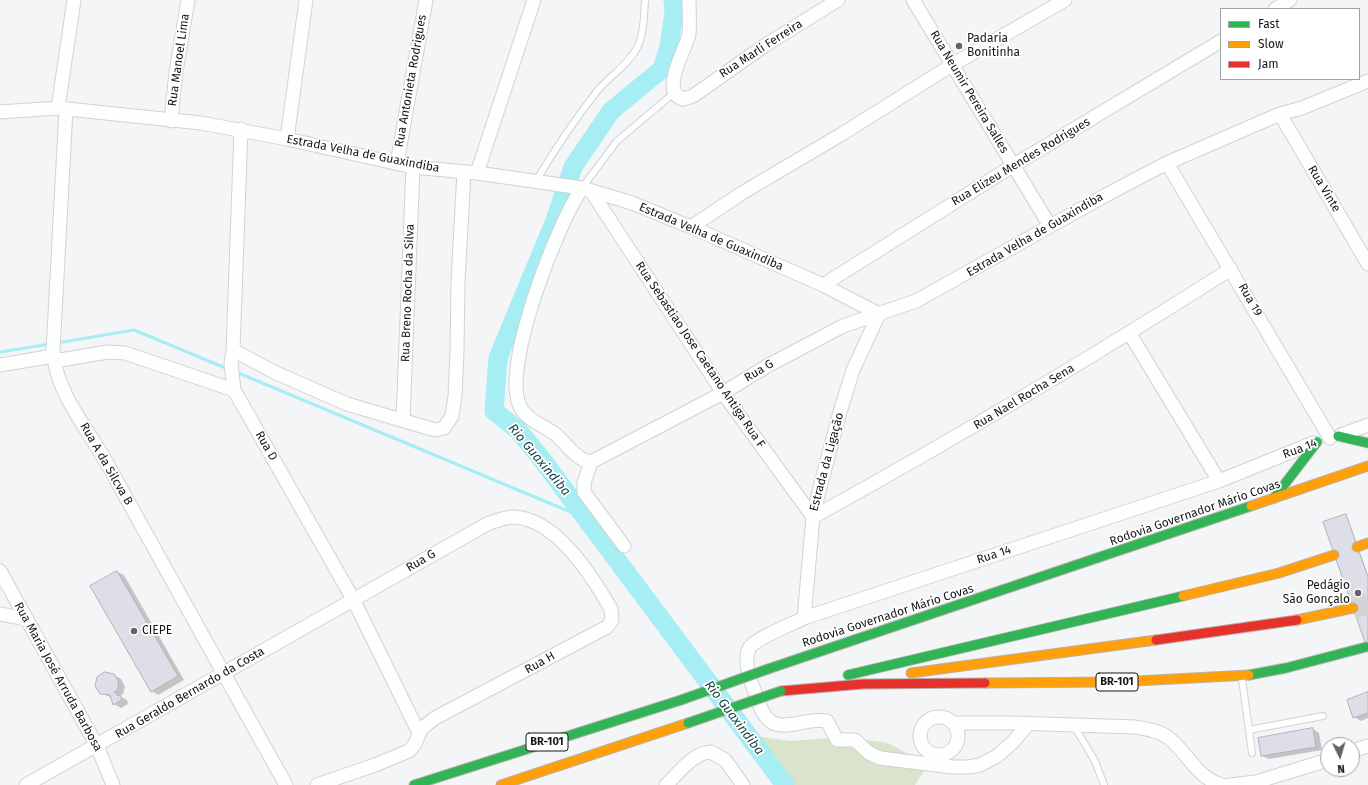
<!DOCTYPE html>
<html>
<head>
<meta charset="utf-8">
<style>
  body { margin:0 }
  #map { position:relative; width:1368px; height:785px; overflow:hidden; background:#f4f5f7; font-family:"Fira Sans",sans-serif }
  canvas { display:block }
  .legend { position:absolute; left:1220px; top:8px; width:140px; height:72px; box-sizing:border-box; background:#fff; border:1px solid #a2a2a3; margin:0; padding:5px 7px; list-style:none; font-size:12px; color:#161618 }
  .legend li { display:flex; align-items:center; gap:8px; height:20px }
  .legend b { width:20px; border:1px solid #a2a2a3 }
  .north { position:absolute; left:1320px; top:737px; width:40px; height:40px; box-sizing:border-box; background:#fff; border:1px solid #a2a2a3; border-radius:50%; rotate:175deg; font-size:11px; font-weight:700; line-height:16px; text-align:center; color:#161618 }
  .north::after { content:''; display:block; margin:auto; width:14px; height:18px; background:#646466; clip-path:polygon(50% 0,100% 100%,50% 72%,0 100%) }
</style>
</head>
<body>
<div id="map">
<canvas width="1368" height="785"></canvas>
<ul class="legend">
<li><b style="height:5px;background:#30b455"></b>Fast</li>
<li><b style="height:5px;background:#ff9f0a"></b>Slow</li>
<li><b style="height:5px;background:#e5322d"></b>Jam</li>
</ul>
<div class="north">N</div>
</div>
<script>
const c = document.querySelector('canvas').getContext('2d');
c.lineJoin = 'round';
function fill(path, color) { c.fillStyle = color; c.fill(path, 'evenodd'); }
function stroke(path, color, width, dash) { c.strokeStyle = color; c.lineWidth = width; c.lineCap = dash ? 'butt' : 'round'; c.setLineDash(dash || []); c.stroke(path); }
function write(font, color, halo, rows, align = 'center') {
  c.font = font + ' "Fira Sans",sans-serif'; c.lineWidth = 3.5; c.setLineDash([]); c.textBaseline = 'middle'; c.strokeStyle = halo; c.fillStyle = color; for (const [text, x, y, turn = 0] of rows) {
    c.save(); c.translate(x, y); c.rotate((+turn || 0) * Math.PI / 180); c.textAlign = isNaN(turn) ? turn : align; if (halo) c.strokeText(text, 0, 0); c.fillText(text, 0, 0); c.restore();
  }
}
const green = new Path2D(`
  M 755,736 L 790,741 L 845,737 L 888,743 L 928,765 L 915,785 L 785,785 L 766,759 Z`);
const shadow = new Path2D(`
  M 1346,515 L 1368,575 L 1368,648 Z
  M 117,572 L 124,575 L 184,680 L 158,695 L 152,691 Z
  M 114,675 L 121,679 L 125,687 L 123,694 L 120,696 L 127,700 L 128,704 L 121,708 L 114,704 L 112,698 L 101,693 Z
  M 1368,693 L 1368,718 L 1361,721 L 1354,717 Z
  M 1313,729 L 1319,733 L 1322,750 L 1269,759 L 1262,756 Z`);
const stream = new Path2D(`
  M 57,343 L 134,330 L 228,369
  M 0,352 L 50,344
  M 236,372 L 585,518`);
const river = new Path2D(`
  M 673,0 L 674,12 L 669,47 L 662,69 L 611,111 L 573,167 L 554,223 L 498,358 L 494,411 L 518,430 L 540,457 L 785,785`);
const building = new Path2D(`
  M 1346,514 L 1368,577 L 1368,651 L 1323,522 Z
  M 117,571 L 178,676 L 151,692 L 90,586 Z
  M 105,672 L 114,674 L 119,682 L 117,691 L 114,692 L 118,696 L 120,695 L 122,700 L 113,705 L 110,695 L 100,694 L 95,686 L 97,677 Z
  M 1368,692 L 1368,713 L 1353,718 L 1347,700 Z
  M 1313,728 L 1316,747 L 1261,756 L 1258,738 Z`);
const highwayTunnel = new Path2D(`
  M 1353,608 L 1368,603`);
const lane = new Path2D(`
  M 536,181 C 555,149 575,119 598,90 C 610,76 628,65 637,48 C 644,34 644,16 645,0
  M 582,188 L 617,141 L 674,93
  M 1242,679 L 1249,730 L 1323,716
  M 1074,726 L 1095,761 L 1104,785
  M 1249,730 L 1252,753`);
const street = new Path2D(`
  M 689,0 C 689,11 690,23 689,34 C 686,49 659,92 683,99 L 693,96 L 764,46 L 838,0
  M 913,0 L 1050,226
  M 1275,9 L 1290,0
  M 58,108 L 74,0
  M 66,109 L 53,351 C 56,394 89,430 109,467 C 167,573 227,679 286,785
  M 0,112 L 58,108 L 201,123 L 287,139 L 413,167 L 477,173 L 582,188 L 632,203 L 691,227 L 823,285 L 879,314
  M 1280,114 L 1368,264
  M 171,121 L 176,72 L 188,0
  M 241,129 L 233,350 L 231,364 L 234,390 L 353,599 L 419,733
  M 287,139 L 306,0
  M 397,163 L 426,0
  M 1167,163 L 1330,438
  M 477,173 L 534,0
  M 582,188 C 557,225 503,363 519,404 C 524,419 543,425 555,434 C 566,443 577,461 591,462 L 723,393 L 767,366 L 843,326 L 916,301 L 1106,195 L 1167,163 L 1280,114 L 1302,108 L 1368,81
  M 591,191 L 723,393 L 813,517
  M 691,227 L 742,193 L 842,134 L 952,65 L 1065,0
  M 823,285 L 1014,165 L 1221,41
  M 1130,334 L 1219,481
  M 233,350 L 274,372 L 347,404 L 435,430 L 444,428 L 452,416 L 455,396 L 457,351 L 458,281 L 464,172
  M 54,361 L 108,352 L 125,353 L 234,390
  M 0,365 L 53,356
  M 403,420 L 413,167
  M 1341,435 L 1368,425
  M 591,462 L 584,483 L 584,492 L 624,546
  M 813,517 C 955,439 1094,356 1231,269
  M 0,571 L 97,746 L 113,785
  M 0,614 L 26,619
  M 804,618 L 813,517 L 819,491 L 840,412 L 853,370 L 879,314
  M920 736a19 19 0 1 1 38 0a19 19 0 1 1-38 0Z
  M 954,723 L 1014,723 L 1136,727 C 1146,729 1157,730 1166,736 C 1187,750 1196,779 1223,785
  M 1029,723 L 1013,742 L 997,756 L 980,765 L 969,767 L 952,767 L 880,758 L 869,753 L 855,740 L 837,740 L 827,721 C 811,717 787,730 773,723 C 763,718 759,704 756,695 C 751,683 742,659 750,647 C 757,638 792,624 804,618 L 1219,481 L 1313,443
  M 1352,751 L 1368,746
  M 26,785 L 489,523 C 497,521 505,517 513,517 C 556,518 592,576 611,609 L 612,620 L 607,627 L 435,718 L 421,729 L 415,744 L 409,751 L 375,765 L 317,785
  M 666,785 C 679,773 692,753 711,752 L 725,760 L 743,785
  M 1230,785 L 1256,782 L 1328,760`);
const fast = new Path2D(`
  M 1338,436 L 1368,443
  M 1274,498 L 1317,442
  M 768,669 L 1251,506
  M 848,675 L 1183,596
  M 1249,675 L 1286,668 L 1366,647
  M 414,785 L 681,700`);
const slow = new Path2D(`
  M 1251,506 L 1368,466
  M 1357,547 L 1368,543
  M 1183,596 L 1279,573 L 1334,555
  M 1297,620 L 1353,608
  M 911,673 L 1156,640
  M 985,683 L 1117,682 L 1249,675
  M 501,785 L 688,723`);
const jam = new Path2D(`
  M 1156,640 L 1297,620
  M 781,691 L 863,684 L 985,683`);
const fastBridge = new Path2D(`
  M 681,700 L 768,669
  M 688,723 L 781,691`);
const markers = [
  [959,46,4,"#646466"],
  [1358,593,4,"#646466"],
  [134,631,4,"#646466"]
];
const shields = [
  [1117,682,42],
  [547,742,42]
];
const shieldNames = [
  ["BR-101",1117,682],
  ["BR-101",547,742]
];
const poiNames = [
  ["Padaria",967,39],
  ["Bonitinha",967,53],
  ["Pedágio",1350,586,"right"],
  ["São Gonçalo",1350,600,"right"],
  ["CIEPE",142,631]
];
const streetNames = [
  ["Rua Marli Ferreira",761,49,-33],
  ["Rua Manoel Lima",179,60,-82],
  ["Rua Antonieta Rodrigues",411,81,-80],
  ["Rua Neumir Pereira Salles",969,92,59],
  ["Estrada Velha de Guaxindiba",363,154,11],
  ["Rua Elizeu Mendes Rodrigues",1021,162,-31],
  ["Rua Vinte",1324,189,59],
  ["Estrada Velha de Guaxindiba",1035,235,-30],
  ["Estrada Velha de Guaxindiba",711,237,23],
  ["Rua Breno Rocha da Silva",408,293,-88],
  ["Rua 19",1250,300,60],
  ["Rua Sebastiao Jose Caetano Antiga Rua F",700,355,56],
  ["Rua G",759,371,-31],
  ["Rua Nael Rocha Sena",1024,397,-31],
  ["Rua D",266,446,60],
  ["Rua 14",1300,449,-21],
  ["Estrada da Ligação",827,462,-75],
  ["Rua A da Silcva B",106,464,60],
  ["Rodovia Governador Mário Covas",1195,513,-19],
  ["Rua 14",994,555,-18],
  ["Rua G",421,561,-30],
  ["Rodovia Governador Mário Covas",888,616,-18],
  ["Rua H",540,663,-29],
  ["Rua Maria José Arruda Barbosa",58,677,61],
  ["Rua Geraldo Bernardo da Costa",190,693,-30]
];
const waterNames = [
  ["Rio Guaxindiba",539,460,50],
  ["Rio Guaxindiba",734,718,53]
];
fill(green, '#dae4cc');
fill(shadow, '#0003');
stroke(stream, '#a6edf4', 3);
stroke(river, '#a6edf4', 19);
fill(building, '#dedee9');
stroke(building, '#b3b3b5', 1);
stroke(highwayTunnel, '#d3d4d6', 22, [22, 11]);
stroke(lane, '#d1d2d3', 8);
stroke(street, '#d1d2d3', 15);
stroke(fast, '#bab1ae', 11);
stroke(slow, '#bab1ae', 11);
stroke(jam, '#bab1ae', 11);
stroke(lane, '#fdfefe', 6);
stroke(street, '#fdfefe', 13);
stroke(fast, '#30b455', 9);
stroke(slow, '#ff9f0a', 9);
stroke(jam, '#e5322d', 9);
stroke(fastBridge, '#bab1ae', 11, []);
stroke(fastBridge, '#30b455', 9);
for (const [x, y, r, color] of markers) { const dot = new Path2D(); dot.arc(x, y, r, 0, 2 * Math.PI); c.fillStyle = color; c.fill(dot); stroke(dot, '#fff', 1.5); }
for (const [x, y, w] of shields) { const box = new Path2D(); box.roundRect(x - w / 2, y - 9, w, 18, 3); c.fillStyle = '#fff'; c.fill(box); stroke(box, '#161618', 1); }
write('bold 11px', '#161618', null, shieldNames);
write('12px', '#161618', '#fff', poiNames, 'left');
write('12px', '#161618', '#fff', streetNames);
write('italic 13px', '#154448', '#fff', waterNames);
</script>
</body>
</html>
